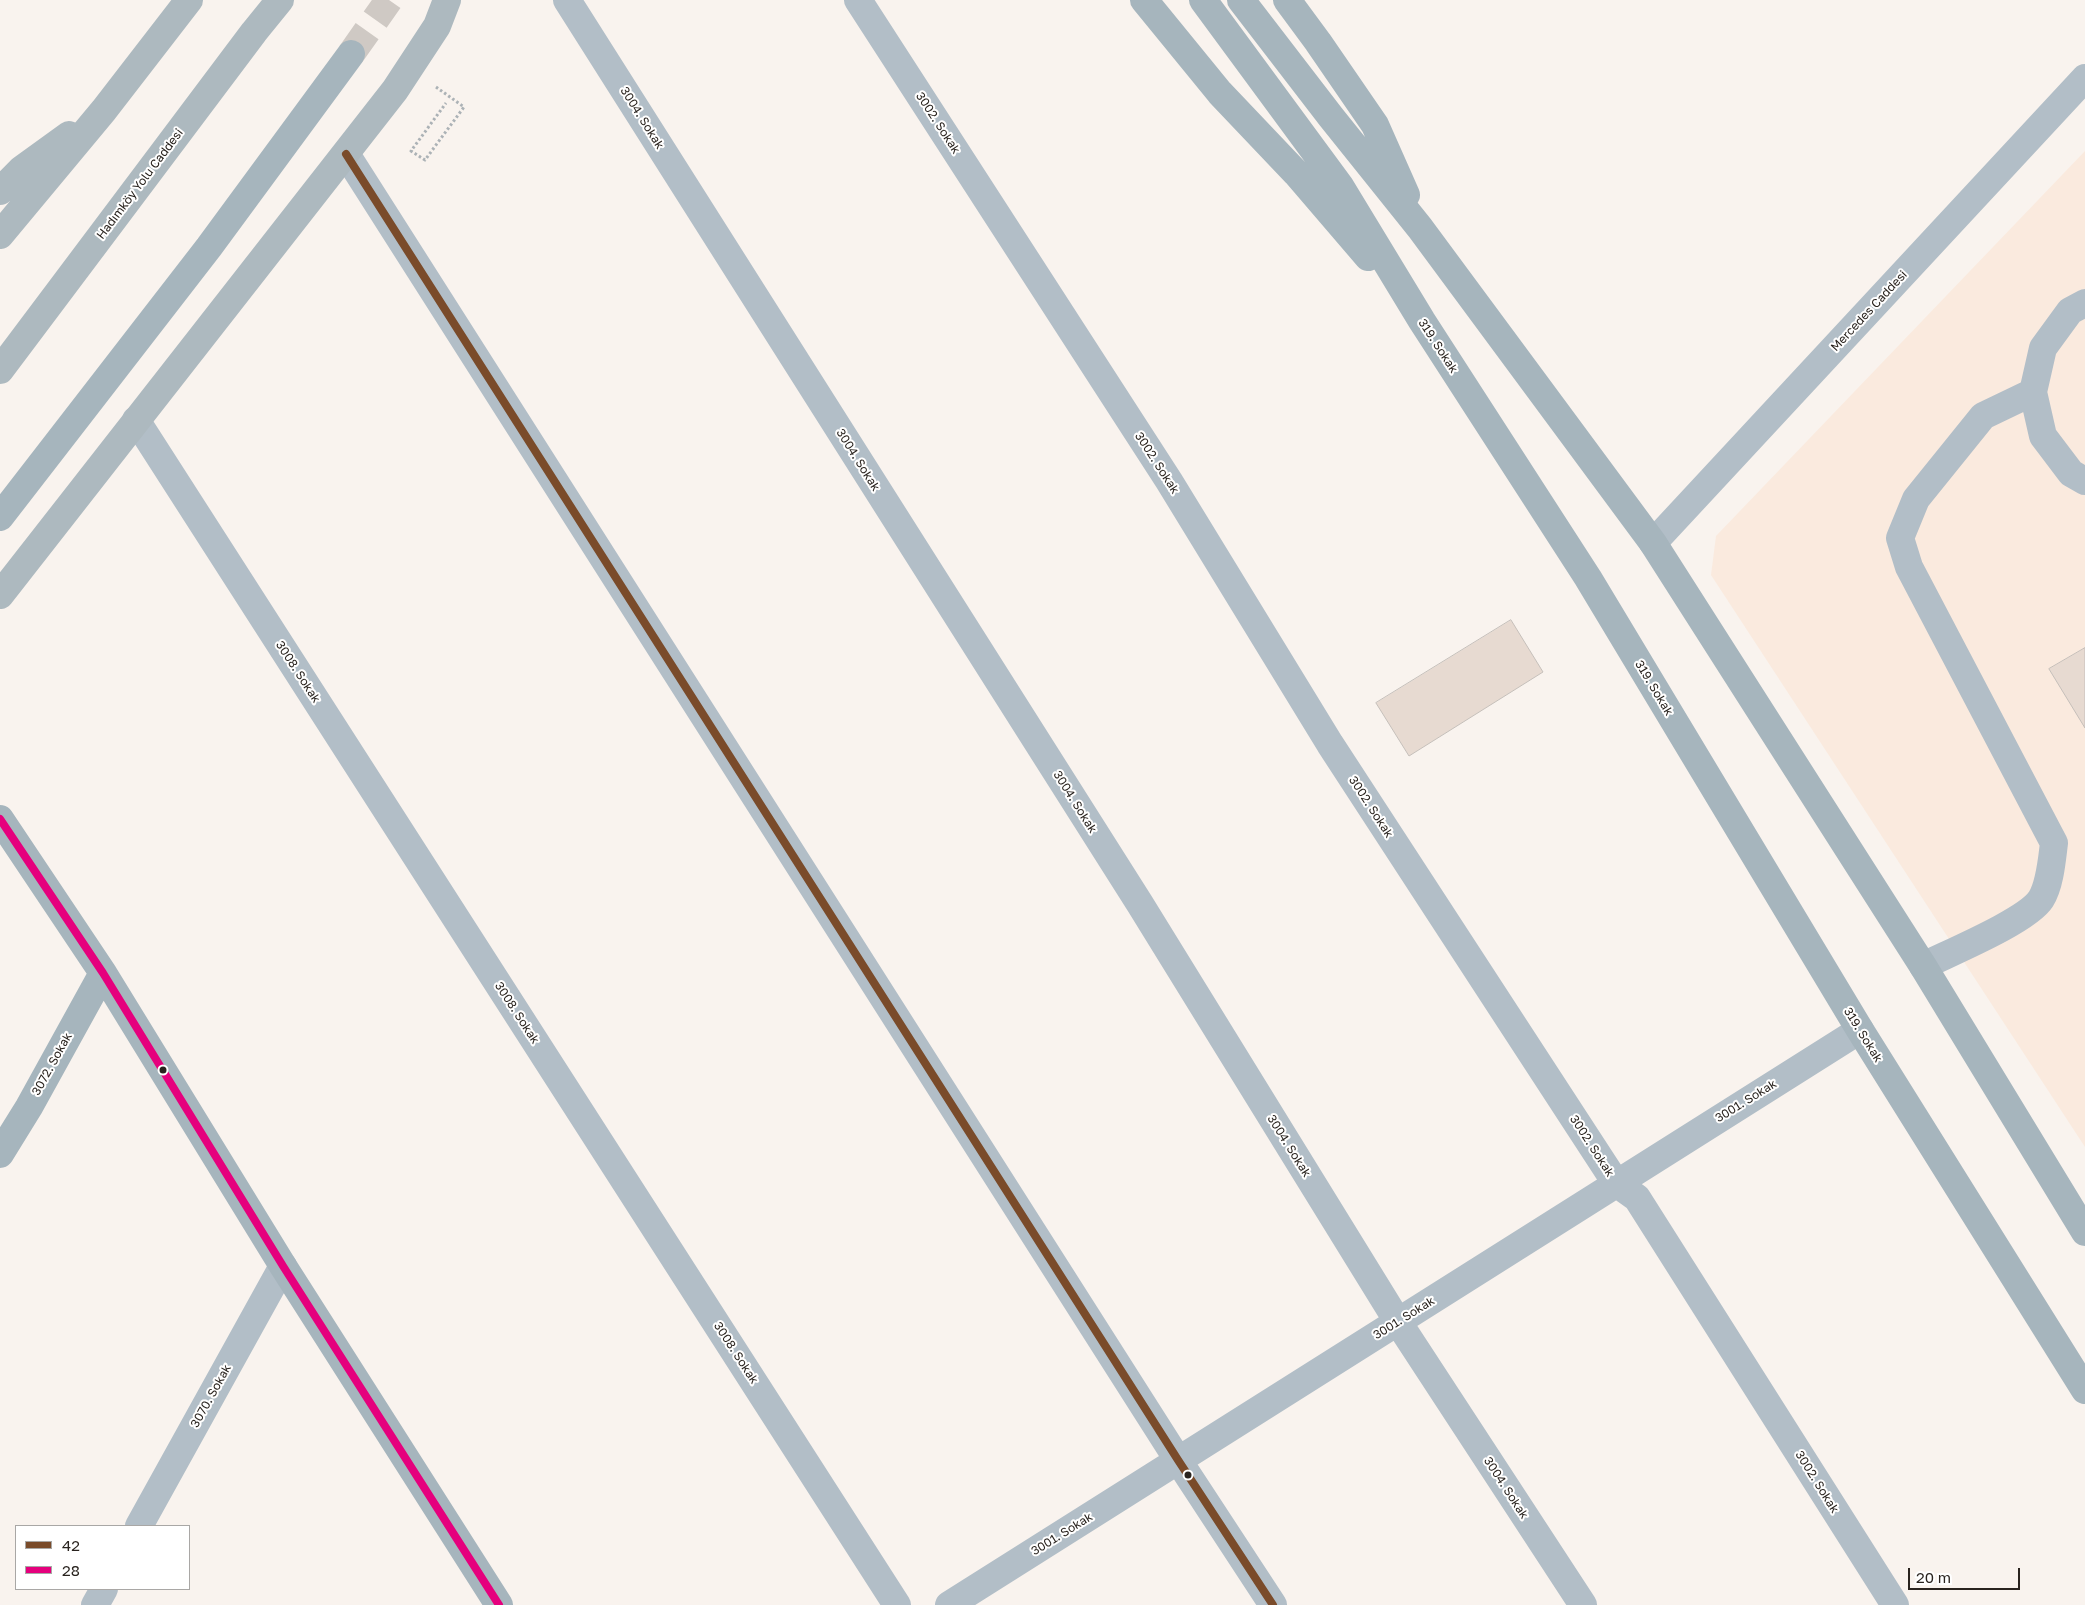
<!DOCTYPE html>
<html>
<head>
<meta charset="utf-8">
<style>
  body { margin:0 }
  #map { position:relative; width:2085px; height:1605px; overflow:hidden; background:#f9f3ee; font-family:"Golos Text",sans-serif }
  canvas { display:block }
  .legend { position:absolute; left:15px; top:1525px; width:175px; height:65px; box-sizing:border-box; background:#fff; border:1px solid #a9a7a5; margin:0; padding:6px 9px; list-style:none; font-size:15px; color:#29231e }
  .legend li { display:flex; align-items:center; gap:10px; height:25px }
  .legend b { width:25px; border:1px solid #a9a7a5 }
  .scale { position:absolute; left:1908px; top:1568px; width:112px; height:22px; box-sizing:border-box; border:2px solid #29231e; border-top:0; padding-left:6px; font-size:15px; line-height:18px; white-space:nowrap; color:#29231e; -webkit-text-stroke:4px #fff; paint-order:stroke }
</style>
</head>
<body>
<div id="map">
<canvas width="2085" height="1605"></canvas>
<ul class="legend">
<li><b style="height:6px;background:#7a4b2a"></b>42</li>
<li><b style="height:6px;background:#e5007d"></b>28</li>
</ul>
<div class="scale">20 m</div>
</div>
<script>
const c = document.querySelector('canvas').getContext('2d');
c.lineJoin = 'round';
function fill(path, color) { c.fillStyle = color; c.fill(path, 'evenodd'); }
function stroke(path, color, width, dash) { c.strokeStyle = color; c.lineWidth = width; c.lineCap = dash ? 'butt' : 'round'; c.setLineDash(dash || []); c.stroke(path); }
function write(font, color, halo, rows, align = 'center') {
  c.font = font + ' "Golos Text",sans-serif'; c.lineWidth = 4; c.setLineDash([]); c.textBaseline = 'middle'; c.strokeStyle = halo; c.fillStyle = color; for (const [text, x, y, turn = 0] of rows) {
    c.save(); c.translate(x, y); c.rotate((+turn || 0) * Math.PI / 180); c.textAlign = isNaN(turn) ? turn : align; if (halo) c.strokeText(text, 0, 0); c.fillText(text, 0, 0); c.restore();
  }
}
const built = new Path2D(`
  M 2085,151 L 2085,1147 L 1711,575 L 1716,536 Z`);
const building = new Path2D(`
  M 1511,620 L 1543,672 L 1409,756 L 1376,703 Z
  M 2085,648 L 2085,728 L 2049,669 Z`);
const majorTunnel = new Path2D(`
  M 351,54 L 389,0`);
const path = new Path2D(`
  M 436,87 L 464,107 L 425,160 L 411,151 L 446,103`);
const minor = new Path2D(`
  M 567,0 L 1140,904 L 1398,1322 L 1583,1605
  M 858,0 L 1169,481 L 1330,744 L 1616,1183 L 1637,1198 L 1895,1605
  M 346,154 L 1178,1460 L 1273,1605
  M 2085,303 L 2070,311 L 2043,348 L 2033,392 L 2043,436 L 2071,473 L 2085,481
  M 136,420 L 897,1605
  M 1653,543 L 2085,78
  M 1923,966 C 1949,953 2027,921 2041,899 C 2050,885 2052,859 2054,843 L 1909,567 L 1900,538 L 1916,499 L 1983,416 L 2033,392
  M 139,1526 L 283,1266
  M 95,1605 L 104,1589
  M 949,1605 L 1860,1030`);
const major = new Path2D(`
  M 1144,0 L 1220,93 L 1296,173 L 1368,257
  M 1203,0 L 1340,186 L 1422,321 L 1588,578 L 1860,1030 L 2085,1390
  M 1241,0 L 1331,117 L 1420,228 L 1653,543 L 1923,966 L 2085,1232
  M 1287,0 L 1318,42 L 1375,125 L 1406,195
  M 0,517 L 209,247 L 351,54
  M 0,819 L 103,973 L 283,1266 L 499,1605
  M 0,1154 L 29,1107 L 103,973`);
const highway = new Path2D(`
  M 0,191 L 22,169 L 69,135
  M 0,235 L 104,110 L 189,0
  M 0,370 L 254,32 L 280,0
  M 0,595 L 395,90 L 437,26 L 447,0`);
const bus1 = new Path2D(`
  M 346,154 L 1178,1460 L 1273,1605`);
const bus2 = new Path2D(`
  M 0,819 L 103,973 L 283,1266 L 499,1605`);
const markers = [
  [163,1070,4.5,"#29231e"],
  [1188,1475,4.5,"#29231e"]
];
const streetNames = [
  ["3004. Sokak",642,118,58],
  ["3002. Sokak",938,123,57],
  ["Hadımköy Yolu Caddesi",140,184,-53],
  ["Mercedes Caddesi",1869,311,-47],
  ["319. Sokak",1438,346,57],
  ["3004. Sokak",858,460,58],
  ["3002. Sokak",1157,463,57],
  ["3008. Sokak",298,672,57],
  ["319. Sokak",1654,688,59],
  ["3004. Sokak",1075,802,58],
  ["3002. Sokak",1371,807,57],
  ["3008. Sokak",517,1013,57],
  ["319. Sokak",1863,1035,58],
  ["3072. Sokak",52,1064,-61],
  ["3001. Sokak",1746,1101,-32],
  ["3004. Sokak",1289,1146,58],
  ["3002. Sokak",1592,1146,57],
  ["3001. Sokak",1404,1318,-32],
  ["3008. Sokak",736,1353,57],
  ["3070. Sokak",211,1396,-61],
  ["3002. Sokak",1817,1482,58],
  ["3004. Sokak",1506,1488,57],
  ["3001. Sokak",1062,1534,-32]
];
fill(built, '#faeade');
fill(building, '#e7dad1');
stroke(building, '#c5bfba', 1);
stroke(majorTunnel, '#cfc9c4', 28, [28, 14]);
stroke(path, '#acb2b6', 3, [2.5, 2.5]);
stroke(minor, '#b2bec7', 28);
stroke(major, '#a6b5bd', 28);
stroke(highway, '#adb9bf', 28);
stroke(bus1, '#7a4b2a', 8);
stroke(bus2, '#e5007d', 8);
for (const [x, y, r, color] of markers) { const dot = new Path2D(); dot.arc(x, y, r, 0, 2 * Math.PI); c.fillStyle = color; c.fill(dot); stroke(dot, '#fff', 2); }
write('12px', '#29231e', '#fff', streetNames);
</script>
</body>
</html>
